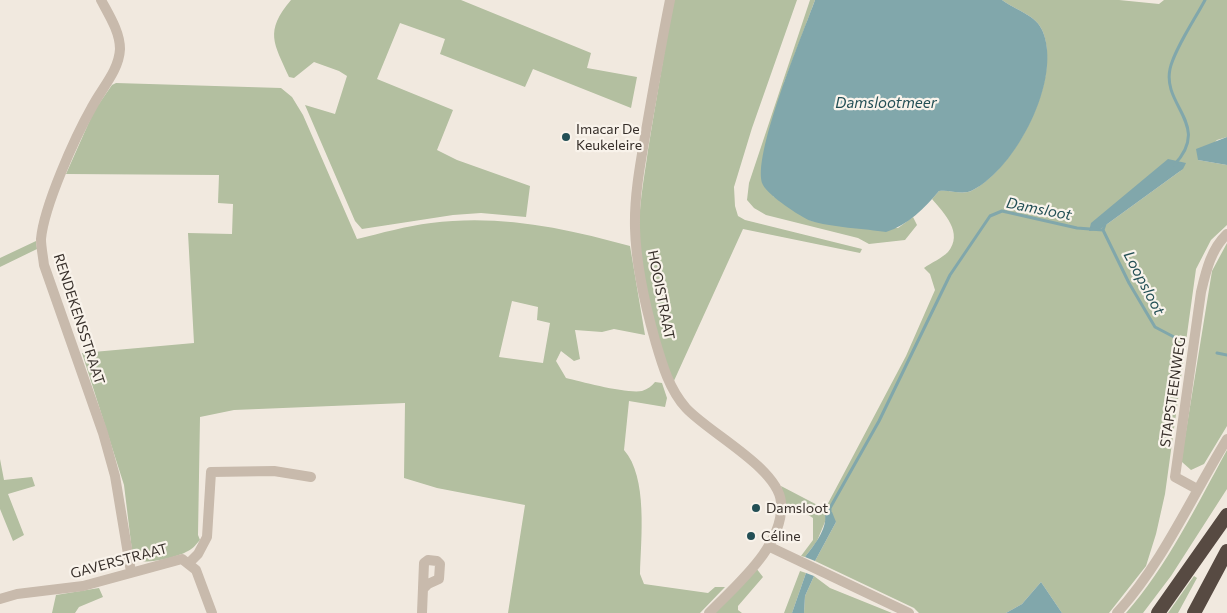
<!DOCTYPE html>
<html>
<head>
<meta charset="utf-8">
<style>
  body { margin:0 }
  canvas { display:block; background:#f1e9df }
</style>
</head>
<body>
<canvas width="1227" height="613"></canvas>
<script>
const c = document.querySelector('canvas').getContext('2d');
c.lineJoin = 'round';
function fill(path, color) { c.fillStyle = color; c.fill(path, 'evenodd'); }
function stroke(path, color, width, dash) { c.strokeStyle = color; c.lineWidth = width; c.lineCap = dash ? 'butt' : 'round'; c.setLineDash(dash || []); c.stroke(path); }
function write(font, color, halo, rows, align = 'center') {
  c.font = font + ' Commissioner,sans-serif'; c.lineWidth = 4.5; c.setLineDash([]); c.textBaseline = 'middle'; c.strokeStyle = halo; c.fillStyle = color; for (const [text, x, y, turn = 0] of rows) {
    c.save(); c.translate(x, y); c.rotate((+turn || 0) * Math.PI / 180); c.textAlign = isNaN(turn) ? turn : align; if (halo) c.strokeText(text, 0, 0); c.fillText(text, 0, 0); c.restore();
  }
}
const green = new Path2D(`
  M 291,0 L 461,0 L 591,53 L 587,68 L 637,77 L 631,108 L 533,69 L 525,87 L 440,54 L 445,39 L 400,23 L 377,79 L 453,110 L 437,150 L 457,160 L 530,186 L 526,217 L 481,213 L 453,215 L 362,229 L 355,221 L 305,105 L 335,114 L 347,76 L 339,71 L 314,62 L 294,78 L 289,77 C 274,43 264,32 291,0 Z
  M 673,0 L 797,0 L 752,128 L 734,187 L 735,206 L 738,216 L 745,220 L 862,249 L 860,253 L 743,229 L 673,383 C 656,340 645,291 640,244 C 637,213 644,180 648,150 C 656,100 665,50 673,0 Z
  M 810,0 L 815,0 L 784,83 L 773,196 L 811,221 L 898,228 L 913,217 L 917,225 L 905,240 L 869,244 L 858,238 L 766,215 L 754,208 L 747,200 L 749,183 Z
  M 1002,0 L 1119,0 L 1159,4 L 1164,0 L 1227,0 L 1227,137 L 1217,140 L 1198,160 L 1227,165 L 1227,225 L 1211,240 L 1196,269 L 1165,494 L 1156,534 L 1146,566 L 1109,613 L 1062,613 L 1041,582 L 1022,604 L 1006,613 L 919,613 L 914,608 L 815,561 L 836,522 L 827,517 L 817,541 L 805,557 L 801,556 L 813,540 L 813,518 L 796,507 L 785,505 L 781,486 L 825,509 L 906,356 L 935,290 L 930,274 L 924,268 C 931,263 942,258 948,252 C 964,233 944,213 932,199 L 939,191 C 950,189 963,196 973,190 C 1016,167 1061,80 1043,32 C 1037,15 1015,10 1002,0 ZM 1183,169 L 1099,230 L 1092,223 Z
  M 116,83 L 281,88 L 292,97 L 303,115 L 357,239 C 382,233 406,226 431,223 C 499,214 565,228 630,246 L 645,335 L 614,329 L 602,332 L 575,330 L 580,359 L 574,361 L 561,351 L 556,361 L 566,378 C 582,382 628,394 642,391 C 648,389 652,386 655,382 L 662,383 L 667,398 L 665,407 L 629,401 L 624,450 C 648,477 641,538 640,574 L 644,584 L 708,593 L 715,587 L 725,587 L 700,613 L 508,613 L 525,505 L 437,488 L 404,478 L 405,403 L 234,410 L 200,417 L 198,535 L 200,540 C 197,543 193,549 188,551 C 178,557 143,566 133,559 L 124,485 L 82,353 L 194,343 L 188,233 L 232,234 L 233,204 L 218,203 L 219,175 L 66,174 L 94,111 L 112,85 ZM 512,301 L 538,307 L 537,320 L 550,323 L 543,363 L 499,357 Z
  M 36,241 L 37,249 L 0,267 L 0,258 Z
  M 1227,243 L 1227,426 L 1204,464 L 1191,470 L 1182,462 L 1182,456 L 1212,271 Z
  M 1227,450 L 1227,489 L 1225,492 L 1171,576 L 1143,613 L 1126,613 C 1166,568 1198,503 1227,450 Z
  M 0,459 L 4,480 L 32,477 L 35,486 L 8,494 L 24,535 L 13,541 L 0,509 Z
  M 756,568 L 763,577 L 738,606 L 738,610 L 742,613 L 715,613 Z
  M 800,571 L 806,573 L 792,613 L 784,613 Z
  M 814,576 L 830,588 L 892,613 L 804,613 L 805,596 Z
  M 1194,576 L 1197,578 L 1178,613 L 1168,613 Z
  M 99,588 L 103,597 L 79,607 L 75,613 L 52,613 L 56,595 Z`);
const water = new Path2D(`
  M 815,0 L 1002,0 C 1015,10 1037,15 1043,32 C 1062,80 1016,168 973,190 C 962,196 950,189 939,191 C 925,208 908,225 886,232 C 867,229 829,227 811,221 C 799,216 769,196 763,185 C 750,159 804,31 815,0 Z
  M 1227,137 L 1227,165 L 1198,160 L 1196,149 Z
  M 1168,159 L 1186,163 L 1183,169 L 1099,230 L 1089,231 L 1091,223 Z
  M 824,510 L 832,512 L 836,522 L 815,561 L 805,557 C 815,544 830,526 824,510 Z
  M 806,573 L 814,576 L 805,596 L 804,613 L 792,613 Z
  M 1041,582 L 1062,613 L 1006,613 L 1022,604 Z`);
const stream = new Path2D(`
  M 1174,165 C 1212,125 1162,106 1170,69 C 1174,50 1195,19 1205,0
  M 1103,230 L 1129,283 L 1155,327 L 1174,337
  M 1217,353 L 1227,355
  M 830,515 L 830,508 L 879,421 L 950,275 L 990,216 L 1002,211 L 1077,228 L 1103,230 L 1105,224`);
const minor = new Path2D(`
  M 101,0 C 109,15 120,32 120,49 C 119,71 101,89 92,107 C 75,137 44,206 41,239 C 41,247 43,256 44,265 L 103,433 L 115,476 L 131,572
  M 670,0 C 662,40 655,79 648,119 C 642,155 634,192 635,228 C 636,265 645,305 655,340 C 662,364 669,389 686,408 C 709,433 778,468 781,502 C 785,545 736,585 709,613
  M 1197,489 L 1175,477 L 1201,292 C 1206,271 1211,249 1227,234
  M 770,547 L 909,613
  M 189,563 L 198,554 L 207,537 L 211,472 L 274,471 L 311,477
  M 0,599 L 17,594 L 83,586 L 182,559 L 196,570 L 212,613
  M 422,613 L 424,563 L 428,560 L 437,561 L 440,564 L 439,579 L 428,584 L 423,589
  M 1117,613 C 1162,564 1192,496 1227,439`);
const highway = new Path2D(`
  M 1158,613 L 1227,515
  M 1194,613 L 1227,551`);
const markers = [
  [566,137,5,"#234f55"],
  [756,508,5,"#234f55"],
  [751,536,5,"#234f55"]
];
const poiNames = [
  ["Imacar De",576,129],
  ["Keukeleire",576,145],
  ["Damsloot",766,508],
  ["Céline",761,536]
];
const streetNames = [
  ["HOOISTRAAT",661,295,79],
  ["RENDEKENSSTRAAT",79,319,72],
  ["STAPSTEENWEG",1173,392,-82],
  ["GAVERSTRAAT",119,561,-15]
];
const waterNames = [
  ["Damslootmeer",886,103],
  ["Damsloot",1039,209,11],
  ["Loopsloot",1144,283,62]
];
fill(green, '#b3bfa0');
fill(water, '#81a7ab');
stroke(stream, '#81a7ab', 3);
stroke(minor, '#c8baac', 10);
stroke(highway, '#574a42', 14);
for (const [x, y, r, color] of markers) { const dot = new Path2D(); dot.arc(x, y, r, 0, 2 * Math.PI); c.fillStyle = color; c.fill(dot); stroke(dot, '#f9f3eb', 2); }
write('14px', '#372f2a', '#f9f3eb', poiNames, 'left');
write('14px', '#372f2a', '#f9f3eb', streetNames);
write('italic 15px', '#234f55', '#f9f3eb', waterNames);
</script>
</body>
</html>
